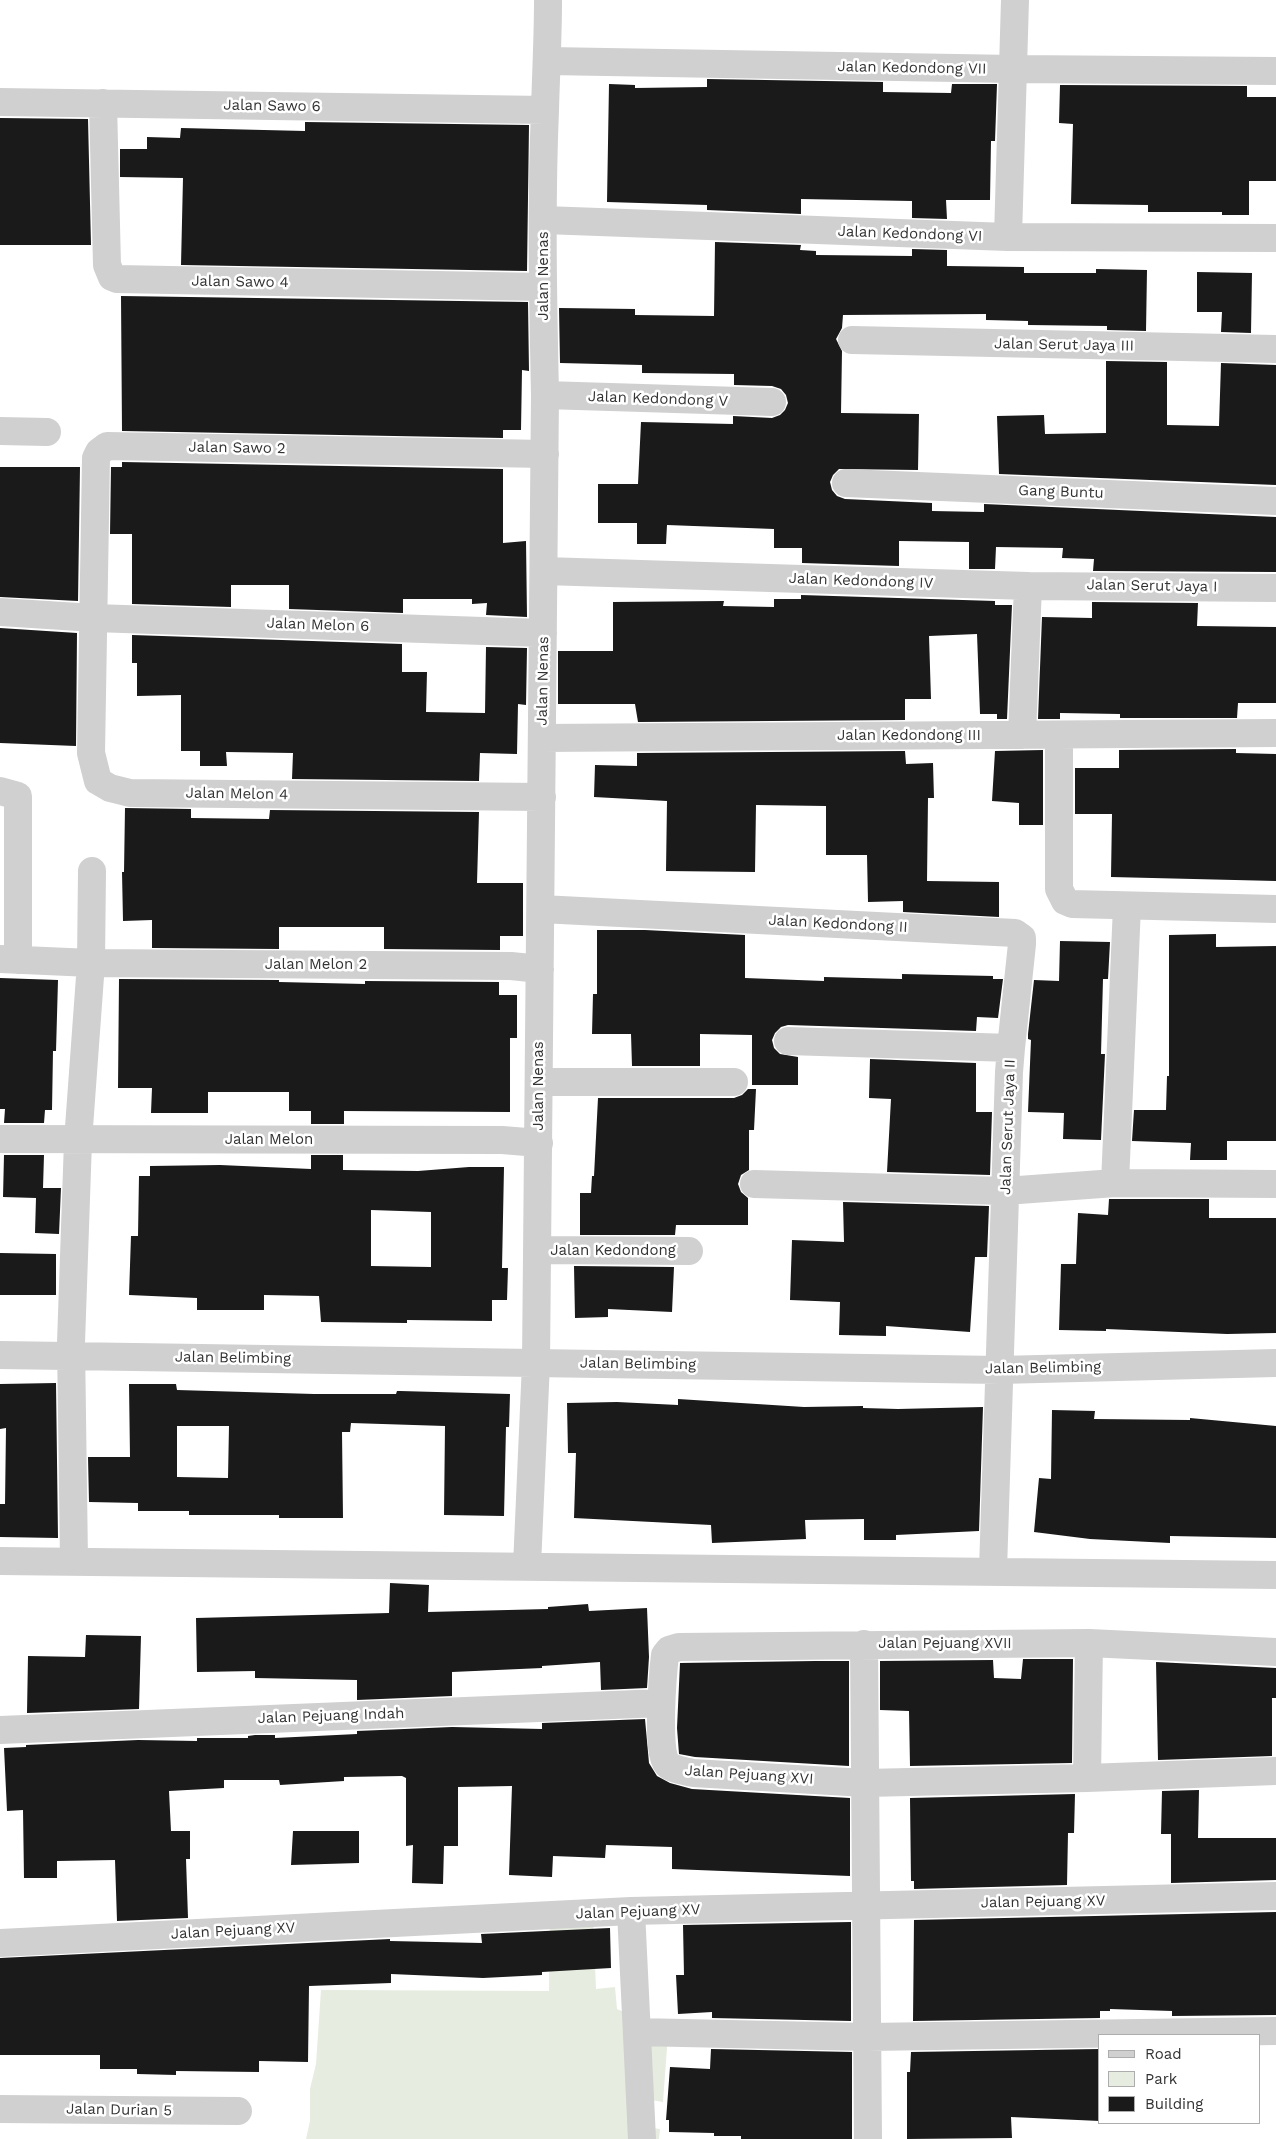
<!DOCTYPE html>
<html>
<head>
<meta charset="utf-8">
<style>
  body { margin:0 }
  #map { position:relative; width:1276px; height:2139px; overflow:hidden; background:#fff; font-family:"Work Sans",sans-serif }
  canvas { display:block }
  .legend { position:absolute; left:1098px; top:2034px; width:162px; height:90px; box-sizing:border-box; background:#fff; border:1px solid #adadad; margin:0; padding:6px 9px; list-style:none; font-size:15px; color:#333 }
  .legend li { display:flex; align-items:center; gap:10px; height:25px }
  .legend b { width:25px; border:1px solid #adadad }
</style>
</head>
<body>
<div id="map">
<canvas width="1276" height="2139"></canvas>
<ul class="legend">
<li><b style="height:6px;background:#d0d0d0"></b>Road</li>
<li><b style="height:14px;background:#e6ecdf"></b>Park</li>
<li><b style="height:14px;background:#1a1a1a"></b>Building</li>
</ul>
</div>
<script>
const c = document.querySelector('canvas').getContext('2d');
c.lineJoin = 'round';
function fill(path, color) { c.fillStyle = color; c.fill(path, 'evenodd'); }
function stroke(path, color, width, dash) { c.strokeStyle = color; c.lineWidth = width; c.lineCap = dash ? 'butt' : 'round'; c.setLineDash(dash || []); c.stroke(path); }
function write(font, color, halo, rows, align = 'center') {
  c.font = font + ' "Work Sans",sans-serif'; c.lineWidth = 5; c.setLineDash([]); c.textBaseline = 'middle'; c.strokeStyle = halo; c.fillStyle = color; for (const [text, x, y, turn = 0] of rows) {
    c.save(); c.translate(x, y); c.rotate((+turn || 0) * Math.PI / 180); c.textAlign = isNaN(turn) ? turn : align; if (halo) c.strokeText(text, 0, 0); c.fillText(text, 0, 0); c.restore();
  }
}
const green = new Path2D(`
  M 593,1915 L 596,1989 L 615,1987 L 617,2009 C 634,2017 650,2020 669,2021 L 663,2102 L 640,2098 L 644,2127 L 660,2129 L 659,2139 L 306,2139 L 310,2121 L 310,2089 L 316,2064 L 321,1990 L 549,1991 L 550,1916 Z`);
const building = new Path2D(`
  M 707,79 L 883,82 L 883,92 L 951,93 L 952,84 L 997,84 L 995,141 L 991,141 L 990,200 L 946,200 L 947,219 L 912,218 L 912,201 L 801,199 L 801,214 L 707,210 L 707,205 L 607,202 L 609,84 L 635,85 L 635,88 L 707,87 Z
  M 1060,85 L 1247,86 L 1247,97 L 1276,97 L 1276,181 L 1249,181 L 1249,215 L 1222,215 L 1222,212 L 1148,212 L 1148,205 L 1071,204 L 1073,124 L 1059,123 Z
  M 0,118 L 88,119 L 91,245 L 0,245 Z
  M 305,122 L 529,125 L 527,271 L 181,265 L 183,178 L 120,177 L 120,149 L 147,149 L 147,137 L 180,138 L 181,128 L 305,131 Z
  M 715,242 L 801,245 L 800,250 L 816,251 L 816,255 L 912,256 L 912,249 L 947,250 L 947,266 L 1024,267 L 1024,273 L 1096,273 L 1096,269 L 1147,270 L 1146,331 L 1107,330 L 1107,326 L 1028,325 L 1028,321 L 986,320 L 986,314 L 843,315 L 842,328 L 836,339 L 842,351 L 841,413 L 919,414 L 918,470 L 839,469 L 833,475 L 830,482 L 832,490 L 837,496 L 845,499 L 932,503 L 932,511 L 984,512 L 984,504 L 1276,517 L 1276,572 L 1093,571 L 1094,559 L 1062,558 L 1063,548 L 996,547 L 995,569 L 969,569 L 969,542 L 899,541 L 899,566 L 802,563 L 802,548 L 774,548 L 774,529 L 667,525 L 666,544 L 637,544 L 637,523 L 598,523 L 598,484 L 638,484 L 641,422 L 733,424 L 733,416 L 772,418 L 780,415 L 785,410 L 788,403 L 786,395 L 781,389 L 772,386 L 734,385 L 734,374 L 642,373 L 642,365 L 560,363 L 559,308 L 635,309 L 635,315 L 714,316 Z
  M 1197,272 L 1252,273 L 1251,333 L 1221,332 L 1222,312 L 1197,312 Z
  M 121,296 L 528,302 L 529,371 L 522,370 L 521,430 L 503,430 L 503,438 L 122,431 Z
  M 1106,361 L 1167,362 L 1167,425 L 1219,426 L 1221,363 L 1276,365 L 1276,485 L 999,474 L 997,416 L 1044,415 L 1045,434 L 1106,433 Z
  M 122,462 L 503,469 L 503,543 L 526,541 L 527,617 L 486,615 L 487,603 L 472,604 L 472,599 L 403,599 L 403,613 L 289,609 L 289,585 L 231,585 L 231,607 L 132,604 L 132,534 L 110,534 L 111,467 L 122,467 Z
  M 0,467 L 80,467 L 78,601 L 0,597 Z
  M 801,595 L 995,601 L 995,605 L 1012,605 L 1007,719 L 997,719 L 997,714 L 980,714 L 977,634 L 929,636 L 931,699 L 905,699 L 905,720 L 638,722 L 635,704 L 558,704 L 558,651 L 613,651 L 613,602 L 724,601 L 723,606 L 774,607 L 774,599 L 801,599 Z
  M 1092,602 L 1198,603 L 1197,626 L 1276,627 L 1276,703 L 1238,703 L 1237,718 L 1120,718 L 1120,714 L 1060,713 L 1060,719 L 1038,719 L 1042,617 L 1092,618 Z
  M 0,628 L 77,633 L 76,746 L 0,743 Z
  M 132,635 L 402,644 L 402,672 L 427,672 L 426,712 L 485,713 L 486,647 L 527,648 L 526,705 L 518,704 L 517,754 L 480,753 L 479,781 L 292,779 L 293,753 L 226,752 L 227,766 L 200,766 L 200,751 L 181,751 L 181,695 L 137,696 L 137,663 L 132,663 Z
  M 1236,749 L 1236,753 L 1276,754 L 1276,881 L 1111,877 L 1112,814 L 1075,814 L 1075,768 L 1119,768 L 1119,750 Z
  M 1043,750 L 1043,825 L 1019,825 L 1019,803 L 992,801 L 995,751 Z
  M 905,751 L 906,764 L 933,763 L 934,798 L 928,798 L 927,881 L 999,882 L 999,917 L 903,912 L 903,901 L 868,902 L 867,855 L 826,855 L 826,806 L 756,805 L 755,872 L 666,871 L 667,801 L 594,797 L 595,765 L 637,766 L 637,753 Z
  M 125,808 L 191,809 L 191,818 L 269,819 L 270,810 L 479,812 L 477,883 L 523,883 L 523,936 L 500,936 L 500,950 L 384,949 L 384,927 L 279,927 L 279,949 L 152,948 L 152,920 L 123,921 L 122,872 L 124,872 Z
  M 597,930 L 645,930 L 745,935 L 745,978 L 824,981 L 824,977 L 902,979 L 902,974 L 993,976 L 993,979 L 1003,979 L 998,1018 L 977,1017 L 976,1031 L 788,1025 L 781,1027 L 775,1033 L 772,1040 L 774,1048 L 780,1054 L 798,1057 L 798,1085 L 752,1085 L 752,1035 L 700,1034 L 700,1066 L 632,1066 L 631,1034 L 592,1034 L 593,994 L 597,994 Z
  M 1216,934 L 1216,947 L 1276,946 L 1276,1141 L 1227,1141 L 1227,1160 L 1190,1160 L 1191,1143 L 1132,1141 L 1134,1110 L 1166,1110 L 1167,1076 L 1169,1076 L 1169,935 Z
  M 1060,941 L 1110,942 L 1108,979 L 1103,979 L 1101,1054 L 1105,1054 L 1101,1140 L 1063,1139 L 1064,1113 L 1028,1112 L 1031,1040 L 1028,1039 L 1028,1034 L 1034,980 L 1059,981 Z
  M 0,978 L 58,980 L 56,1051 L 53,1051 L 52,1110 L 45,1110 L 44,1123 L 4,1123 L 5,1109 L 0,1109 Z
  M 119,979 L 279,980 L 279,982 L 365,984 L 365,981 L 499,982 L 499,995 L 517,995 L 517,1038 L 510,1038 L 510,1112 L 344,1111 L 344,1124 L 311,1124 L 311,1111 L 289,1111 L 289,1092 L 208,1092 L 208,1113 L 151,1113 L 152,1088 L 118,1088 Z
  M 870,1059 L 976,1063 L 976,1112 L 992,1112 L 990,1175 L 887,1172 L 891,1099 L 869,1098 Z
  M 748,1089 L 756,1089 L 754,1130 L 749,1130 L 749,1170 L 741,1175 L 738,1184 L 741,1192 L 748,1198 L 748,1225 L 676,1225 L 675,1235 L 580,1235 L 580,1193 L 591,1193 L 592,1176 L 594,1176 L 598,1098 L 734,1098 L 742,1095 Z
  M 4,1155 L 44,1155 L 43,1188 L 61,1188 L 59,1234 L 35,1233 L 36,1198 L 3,1197 Z
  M 311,1155 L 343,1155 L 343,1170 L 418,1171 L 469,1167 L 504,1167 L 502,1268 L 508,1268 L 507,1300 L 492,1300 L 492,1321 L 407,1320 L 407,1323 L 321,1322 L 319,1296 L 264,1295 L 264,1310 L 197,1310 L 197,1298 L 129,1295 L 131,1236 L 138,1236 L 139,1176 L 150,1176 L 150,1166 L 220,1165 L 311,1169 ZM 371,1210 L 431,1212 L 431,1267 L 371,1266 Z
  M 1109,1199 L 1209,1199 L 1209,1218 L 1276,1218 L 1276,1333 L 1227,1334 L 1106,1329 L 1106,1331 L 1059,1330 L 1061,1264 L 1076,1264 L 1078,1213 L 1108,1215 Z
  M 843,1202 L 989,1206 L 987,1257 L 975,1257 L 970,1332 L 886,1326 L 886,1336 L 839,1335 L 840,1302 L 790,1300 L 792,1240 L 844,1242 Z
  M 0,1253 L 56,1254 L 56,1295 L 0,1295 Z
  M 574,1266 L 674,1267 L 672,1312 L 608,1309 L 608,1317 L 575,1318 Z
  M 56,1383 L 58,1538 L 0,1537 L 0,1504 L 5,1504 L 6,1428 L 0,1429 L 0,1384 Z
  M 129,1384 L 176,1384 L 177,1390 L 314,1394 L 396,1394 L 397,1391 L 400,1391 L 510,1394 L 509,1427 L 506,1427 L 504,1516 L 444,1515 L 445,1426 L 351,1423 L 350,1432 L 342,1432 L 343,1518 L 279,1518 L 279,1515 L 189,1515 L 189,1511 L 138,1511 L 138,1503 L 89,1502 L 88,1457 L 130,1457 ZM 177,1426 L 229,1426 L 228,1478 L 177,1477 Z
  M 678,1399 L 804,1407 L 863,1406 L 863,1408 L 898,1409 L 983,1407 L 979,1531 L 896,1535 L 896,1540 L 864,1540 L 864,1519 L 805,1520 L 806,1539 L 712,1543 L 711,1525 L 574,1518 L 576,1453 L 568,1453 L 567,1403 L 617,1402 L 678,1405 Z
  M 1052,1410 L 1095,1411 L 1094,1419 L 1190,1420 L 1190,1418 L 1276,1426 L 1276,1538 L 1170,1536 L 1170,1543 L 1090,1539 L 1034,1532 L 1039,1478 L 1051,1479 Z
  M 390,1583 L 429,1585 L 428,1612 L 548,1609 L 548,1607 L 588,1604 L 589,1611 L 647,1608 L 649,1657 L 647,1688 L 601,1690 L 600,1662 L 542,1666 L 542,1668 L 452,1672 L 452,1696 L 357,1700 L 357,1680 L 255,1678 L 255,1671 L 197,1672 L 196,1618 L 389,1613 Z
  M 86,1635 L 141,1636 L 139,1709 L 27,1713 L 28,1656 L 85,1657 Z
  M 1023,1659 L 1073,1659 L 1072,1763 L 910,1766 L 909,1711 L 880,1710 L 880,1661 L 993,1660 L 994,1678 L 1021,1679 Z
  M 815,1661 L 849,1661 L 849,1766 L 695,1757 L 679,1754 L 677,1728 L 680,1663 Z
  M 1156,1662 L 1276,1668 L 1276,1698 L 1272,1698 L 1272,1756 L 1158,1760 Z
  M 645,1719 L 649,1763 L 657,1776 L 670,1783 L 692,1789 L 850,1798 L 850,1876 L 672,1869 L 672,1847 L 606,1845 L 605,1858 L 553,1856 L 552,1877 L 509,1875 L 512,1786 L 458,1787 L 458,1846 L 444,1846 L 443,1884 L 412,1883 L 413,1845 L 406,1846 L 406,1778 L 402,1776 L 344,1777 L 344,1781 L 280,1785 L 279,1780 L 224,1780 L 224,1788 L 169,1791 L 171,1831 L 190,1831 L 190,1859 L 186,1859 L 188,1918 L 117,1921 L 115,1860 L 57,1861 L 57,1878 L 24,1878 L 23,1810 L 7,1811 L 4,1748 L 26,1747 L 26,1745 L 138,1740 L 197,1741 L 197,1738 L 248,1738 L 248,1736 L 255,1735 L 275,1735 L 275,1738 L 357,1734 L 357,1731 L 452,1727 L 542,1729 L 542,1723 Z
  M 1199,1790 L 1198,1838 L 1276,1838 L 1276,1880 L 1171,1883 L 1171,1834 L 1161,1834 L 1162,1791 Z
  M 1075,1794 L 1074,1833 L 1068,1833 L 1067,1885 L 914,1889 L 914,1881 L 911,1881 L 910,1798 Z
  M 293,1831 L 359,1831 L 359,1863 L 291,1865 Z
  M 1276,1912 L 1276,2015 L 1172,2016 L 1172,2011 L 1110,2009 L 1110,2011 L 1100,2011 L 1100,2018 L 913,2021 L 914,1920 Z
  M 851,1922 L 851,2021 L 712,2018 L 712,2012 L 678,2014 L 676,1975 L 684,1975 L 683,1925 Z
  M 610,1928 L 611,1968 L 542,1972 L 542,1975 L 483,1978 L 391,1974 L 391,1983 L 309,1986 L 308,2062 L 259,2061 L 259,2072 L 176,2071 L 176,2075 L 137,2074 L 137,2069 L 100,2069 L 100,2055 L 0,2055 L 0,1958 L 390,1939 L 390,1941 L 482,1943 L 481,1934 Z
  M 711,2049 L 852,2052 L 852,2139 L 741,2139 L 741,2136 L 714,2136 L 714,2133 L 669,2132 L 669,2120 L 666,2120 L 670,2067 L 710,2069 Z
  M 1100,2049 L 1100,2121 L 1011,2117 L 1012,2138 L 907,2139 L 907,2072 L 910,2072 L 911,2052 Z`);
const minor = new Path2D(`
  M 548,61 L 1014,69 L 1276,71
  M 0,102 L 545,110
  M 103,103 L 107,265 L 112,277 L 117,279 L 543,287
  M 544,220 L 1008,237 L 1276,238
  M 1008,237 L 1015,0
  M 852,340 L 1276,349
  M 545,395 L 772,402
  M 0,431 L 47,432
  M 846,483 L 1276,501
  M 544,571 L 1028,586 L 1022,735
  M 1028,586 L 1276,588
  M 0,612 L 94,618 L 543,633
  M 1059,735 L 1059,889 L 1065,901 L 1072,904 L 1276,909
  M 542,738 L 1276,733
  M 0,791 L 18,796 L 18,960
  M 542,797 L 130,793 L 110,788 L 98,781 L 91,753 L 96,458 L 99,452 L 107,446 L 545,454
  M 541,909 L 1015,933 L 1022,938 L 1022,944 L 1011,1048
  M 0,959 L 91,963 L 511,966 L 540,969
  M 788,1041 L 1011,1048 L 1009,1072 L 993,1570
  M 539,1082 L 734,1082
  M 0,1139 L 502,1140 L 539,1143
  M 1115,1183 L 1127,906
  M 754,1184 L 1005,1191 L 1115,1183 L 1276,1184
  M 538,1250 L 689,1251
  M 0,1355 L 1000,1370 L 1276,1363
  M 0,1561 L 1276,1575
  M 74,1561 L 71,1343 L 78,1141 L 91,963 L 92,871
  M 527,1566 L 536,1363 L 545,395 C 543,300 541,205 545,110 C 546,73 548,37 548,0
  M 864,1644 L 868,2139
  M 1276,1652 L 1089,1643 L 679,1647 L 669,1650 L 665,1655 C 663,1672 656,1752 667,1764 C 673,1770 685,1771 693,1773 L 865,1783 L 1087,1778 L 1276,1771
  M 0,1730 L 661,1703
  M 1087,1778 L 1089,1643
  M 631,1911 L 642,2139
  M 0,1943 L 631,1911 L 1276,1896
  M 637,2032 L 867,2037 L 1276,2031
  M 0,2109 L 238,2111`);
const streetNames = [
  ["Jalan Kedondong VII",912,68,1],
  ["Jalan Sawo 6",272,106,1],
  ["Jalan Kedondong VI",910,234,2],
  ["Jalan Nenas",544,276,-90],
  ["Jalan Sawo 4",240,282,1],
  ["Jalan Serut Jaya III",1064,345,1],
  ["Jalan Kedondong V",658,399,2],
  ["Jalan Sawo 2",237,448,1],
  ["Gang Buntu",1061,492,2],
  ["Jalan Kedondong IV",861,581,2],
  ["Jalan Serut Jaya I",1152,586,1],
  ["Jalan Melon 6",318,625,2],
  ["Jalan Nenas",543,681,-89],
  ["Jalan Kedondong III",909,736],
  ["Jalan Melon 4",237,794,1],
  ["Jalan Kedondong II",838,924,3],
  ["Jalan Melon 2",316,965],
  ["Jalan Nenas",539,1086,-90],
  ["Jalan Serut Jaya II",1008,1127,-88],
  ["Jalan Melon",269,1140],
  ["Jalan Kedondong",613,1251],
  ["Jalan Belimbing",233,1358,1],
  ["Jalan Belimbing",638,1364,1],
  ["Jalan Belimbing",1043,1368,-1],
  ["Jalan Pejuang XVII",945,1644],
  ["Jalan Pejuang Indah",331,1716,-2],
  ["Jalan Pejuang XVI",749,1775,4],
  ["Jalan Pejuang XV",1043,1902,-1],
  ["Jalan Pejuang XV",638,1912,-2],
  ["Jalan Pejuang XV",233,1931,-3],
  ["Jalan Durian 5",119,2110,1]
];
fill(green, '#e6ecdf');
fill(building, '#1a1a1a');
stroke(minor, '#d0d0d0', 28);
write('15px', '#333', '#fff', streetNames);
</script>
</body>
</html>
